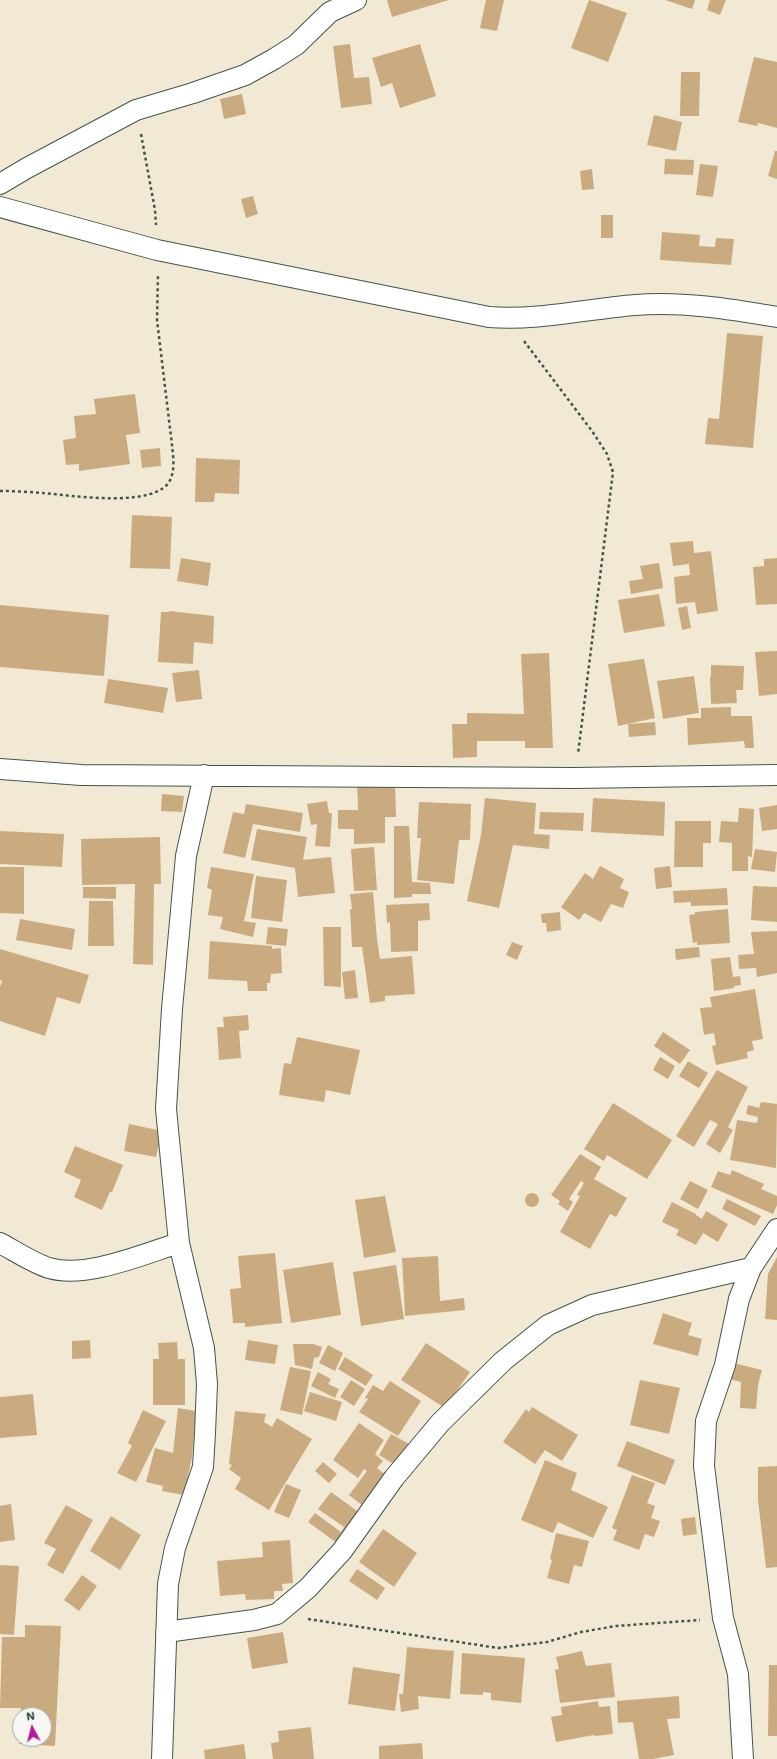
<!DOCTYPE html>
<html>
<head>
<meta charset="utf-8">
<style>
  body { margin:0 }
  #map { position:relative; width:777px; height:1759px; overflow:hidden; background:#f2e9d5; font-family:Mali,sans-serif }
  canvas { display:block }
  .north { position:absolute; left:12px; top:1707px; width:40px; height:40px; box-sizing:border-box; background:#f6f6f2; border:1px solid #a0aca6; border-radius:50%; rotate:353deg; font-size:11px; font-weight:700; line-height:16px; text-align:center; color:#1f3d34 }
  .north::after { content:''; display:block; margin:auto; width:14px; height:18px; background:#b5179e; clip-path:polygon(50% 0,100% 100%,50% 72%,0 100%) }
</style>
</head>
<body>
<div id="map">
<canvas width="777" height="1759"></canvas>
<div class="north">N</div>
</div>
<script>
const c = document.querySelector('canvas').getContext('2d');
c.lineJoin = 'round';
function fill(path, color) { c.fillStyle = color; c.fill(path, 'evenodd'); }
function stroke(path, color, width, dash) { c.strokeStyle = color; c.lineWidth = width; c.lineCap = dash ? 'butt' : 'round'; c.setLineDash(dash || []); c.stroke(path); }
const building = new Path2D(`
  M 387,0 L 449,0 L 392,17 Z
  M 486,0 L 504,0 L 497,31 L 480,28 Z
  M 589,0 L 627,13 L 608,62 L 571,48 Z
  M 665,0 L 695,0 L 692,9 Z
  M 710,0 L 726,0 L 720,15 L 707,10 Z
  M 350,44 L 354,78 L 369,77 L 372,104 L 341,108 L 333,46 Z
  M 420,44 L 436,96 L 400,108 L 392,83 L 381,87 L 372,58 Z
  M 754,57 L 777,62 L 777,128 L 758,123 L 757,126 L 738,122 Z
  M 681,72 L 700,72 L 699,116 L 680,116 Z
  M 242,94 L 246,114 L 224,119 L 220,99 Z
  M 654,115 L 682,122 L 676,151 L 647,145 Z
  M 775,151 L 777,151 L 777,179 L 768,176 Z
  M 665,159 L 694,160 L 693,175 L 664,174 Z
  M 700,164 L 718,166 L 713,197 L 696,195 Z
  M 592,169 L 594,189 L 582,190 L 580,171 Z
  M 253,196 L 258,214 L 246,218 L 241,199 Z
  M 601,215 L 613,215 L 613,238 L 601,238 Z
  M 662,232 L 700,235 L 699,246 L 715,247 L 716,238 L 734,239 L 731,265 L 660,260 Z
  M 727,333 L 763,336 L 753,448 L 705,444 L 708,418 L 719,419 Z
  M 135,394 L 140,433 L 126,435 L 130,464 L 79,471 L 79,464 L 66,465 L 63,440 L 76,438 L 74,416 L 96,414 L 94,399 Z
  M 160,448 L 161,466 L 142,468 L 140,450 Z
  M 196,458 L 240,460 L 239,494 L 215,493 L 214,502 L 195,502 Z
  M 132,515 L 172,517 L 170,569 L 130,568 Z
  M 693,541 L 694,553 L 711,551 L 718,611 L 697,614 L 695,602 L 676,604 L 674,577 L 690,575 L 689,564 L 673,566 L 670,543 Z
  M 181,558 L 211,563 L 208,586 L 177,581 Z
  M 777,558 L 777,604 L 756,605 L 753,567 L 764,566 L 764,559 Z
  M 659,563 L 663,588 L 631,594 L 629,581 L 643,579 L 640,566 Z
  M 659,594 L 665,626 L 624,633 L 618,600 Z
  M 0,605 L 109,615 L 104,676 L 0,667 Z
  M 687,606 L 691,628 L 682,630 L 678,608 Z
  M 169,611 L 214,616 L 213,644 L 194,642 L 193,664 L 158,662 L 161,612 L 169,612 Z
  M 777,651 L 777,694 L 759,696 L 755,652 Z
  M 549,653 L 553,748 L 525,748 L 525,741 L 477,741 L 477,757 L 453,758 L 452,724 L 467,724 L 467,713 L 524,714 L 521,654 Z
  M 644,659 L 655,718 L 618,726 L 608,664 Z
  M 711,665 L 744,666 L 743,690 L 736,690 L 737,703 L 711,704 L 710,677 L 711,677 Z
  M 199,670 L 202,699 L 176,702 L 172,673 Z
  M 694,676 L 699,713 L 663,719 L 657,681 Z
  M 108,679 L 168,688 L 163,713 L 104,703 Z
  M 731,707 L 731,716 L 752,716 L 754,748 L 745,748 L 744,741 L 688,745 L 687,718 L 701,718 L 701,708 Z
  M 655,722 L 656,735 L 629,737 L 628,724 Z
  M 357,780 L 395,780 L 396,817 L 385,817 L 385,843 L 354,844 L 354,829 L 338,829 L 338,810 L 358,810 Z
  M 162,794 L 184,796 L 182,812 L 161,811 Z
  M 485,798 L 536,803 L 534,834 L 550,835 L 549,849 L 513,845 L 499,908 L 467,901 L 481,835 Z
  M 593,798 L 665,802 L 664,836 L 591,832 Z
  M 327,801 L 329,813 L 332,813 L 330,847 L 315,846 L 317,824 L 311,825 L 307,804 Z
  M 419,802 L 471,804 L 470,840 L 459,840 L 454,884 L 417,880 L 421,838 L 417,838 Z
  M 246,804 L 303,813 L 300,832 L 253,824 L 245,858 L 223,853 L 233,812 L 244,814 Z
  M 777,805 L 777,829 L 762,831 L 759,808 Z
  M 739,808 L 754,809 L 752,857 L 748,856 L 748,871 L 732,871 L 732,843 L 719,842 L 721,821 L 738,822 Z
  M 540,812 L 584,813 L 583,831 L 539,829 Z
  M 675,821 L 711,821 L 711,843 L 703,843 L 703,867 L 674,867 Z
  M 394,826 L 409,826 L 412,882 L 430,883 L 431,894 L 412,894 L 412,897 L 394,898 Z
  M 257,829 L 307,837 L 303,860 L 331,857 L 335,893 L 298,897 L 295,868 L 251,860 Z
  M 0,831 L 64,834 L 62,867 L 0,864 Z
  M 160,837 L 161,884 L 154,884 L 153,965 L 133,964 L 135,884 L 82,885 L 81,839 Z
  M 374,847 L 377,890 L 354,891 L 351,849 Z
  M 755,849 L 777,852 L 775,872 L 751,869 Z
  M 600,866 L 624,879 L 620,888 L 629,892 L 623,908 L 611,904 L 601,922 L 584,913 L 579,920 L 561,907 L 585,873 L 593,879 Z
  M 670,866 L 672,887 L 656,889 L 654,868 Z
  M 0,867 L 24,867 L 24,914 L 0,913 Z
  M 211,867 L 254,874 L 244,921 L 256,923 L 253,937 L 220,929 L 223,917 L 208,915 L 212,890 L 207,888 Z
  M 256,876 L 287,880 L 282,922 L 251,918 Z
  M 753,886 L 777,887 L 777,922 L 751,920 Z
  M 83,887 L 116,887 L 116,899 L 83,898 Z
  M 727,888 L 728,905 L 691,906 L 691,902 L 674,903 L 673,891 Z
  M 373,892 L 377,939 L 380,959 L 412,956 L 415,994 L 385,996 L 385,1001 L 370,1003 L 362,947 L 352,947 L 350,909 L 352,909 L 350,894 Z
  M 89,901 L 113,901 L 114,946 L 88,946 Z
  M 429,903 L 430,920 L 418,921 L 418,951 L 391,952 L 390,922 L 387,923 L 386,905 Z
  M 728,909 L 730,943 L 697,945 L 697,942 L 693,943 L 689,915 L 695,914 L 695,912 Z
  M 560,912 L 561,930 L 547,932 L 546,923 L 542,923 L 541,914 Z
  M 20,919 L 75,929 L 72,950 L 16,940 Z
  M 268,927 L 288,929 L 286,946 L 266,944 Z
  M 323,927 L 341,927 L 341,987 L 324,986 Z
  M 777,931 L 777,973 L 757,977 L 756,968 L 739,969 L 738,955 L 754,954 L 751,932 Z
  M 210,941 L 272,946 L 272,949 L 281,948 L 282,973 L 271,974 L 270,983 L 267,983 L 267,991 L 248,991 L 247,981 L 208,979 Z
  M 512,942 L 523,946 L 517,960 L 506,955 Z
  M 699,947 L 700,957 L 676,960 L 675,949 Z
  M 0,949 L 89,975 L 80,1004 L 57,997 L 45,1036 L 0,1021 L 0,987 L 2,981 L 0,980 Z
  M 730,957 L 733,977 L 740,976 L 741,985 L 734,986 L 734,988 L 714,991 L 711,959 Z
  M 355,970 L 358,998 L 345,999 L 342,972 Z
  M 755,989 L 763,1039 L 752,1041 L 754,1050 L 747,1052 L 748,1058 L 716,1065 L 712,1046 L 716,1045 L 714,1033 L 704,1035 L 700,1008 L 712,1007 L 710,997 Z
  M 248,1015 L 249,1030 L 239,1031 L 241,1058 L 219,1060 L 217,1027 L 224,1027 L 223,1017 Z
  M 663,1032 L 690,1050 L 680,1064 L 654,1046 Z
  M 297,1037 L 360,1050 L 350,1095 L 326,1090 L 324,1102 L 279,1095 L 284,1063 L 291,1064 Z
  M 660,1057 L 675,1066 L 668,1079 L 653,1070 Z
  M 688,1061 L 708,1073 L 699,1088 L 679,1076 Z
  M 717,1070 L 748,1087 L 728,1127 L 733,1130 L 720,1153 L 706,1144 L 718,1124 L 710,1120 L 694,1147 L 676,1136 Z
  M 761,1102 L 777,1104 L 776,1168 L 730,1160 L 737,1120 L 757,1123 L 758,1117 L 746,1114 L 748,1105 L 759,1108 Z
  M 613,1103 L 672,1140 L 647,1179 L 607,1155 L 604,1161 L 584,1149 Z
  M 129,1124 L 162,1131 L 156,1157 L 124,1151 Z
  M 75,1146 L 123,1165 L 112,1192 L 110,1192 L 102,1210 L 74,1197 L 81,1180 L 64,1172 Z
  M 580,1154 L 601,1167 L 594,1179 L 627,1198 L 616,1217 L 610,1214 L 590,1249 L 560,1232 L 580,1196 L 577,1195 L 584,1183 L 581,1181 L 569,1199 L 573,1202 L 568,1211 L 558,1204 L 560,1201 L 551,1195 Z
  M 732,1170 L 764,1184 L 761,1189 L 777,1196 L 777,1205 L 773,1214 L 711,1187 L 718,1171 L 730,1175 Z
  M 690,1181 L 708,1190 L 698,1209 L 680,1199 Z
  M525 1200a7 7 0 1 1 14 0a7 7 0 1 1-14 0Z
  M 385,1196 L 396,1252 L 364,1258 L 355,1200 Z
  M 727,1199 L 761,1216 L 755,1226 L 722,1209 Z
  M 672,1202 L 696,1214 L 696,1215 L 702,1219 L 706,1211 L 728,1224 L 718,1242 L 703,1233 L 696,1245 L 676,1235 L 679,1230 L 662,1222 Z
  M 275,1253 L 282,1323 L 245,1327 L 245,1323 L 233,1323 L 230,1289 L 241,1288 L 238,1256 Z
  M 438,1256 L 440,1301 L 464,1298 L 465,1310 L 405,1316 L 402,1258 Z
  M 777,1257 L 777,1320 L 765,1319 L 768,1274 Z
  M 333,1262 L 341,1315 L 291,1323 L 283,1270 Z
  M 396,1265 L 404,1319 L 361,1326 L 353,1272 Z
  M 663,1313 L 692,1323 L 688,1335 L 702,1339 L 698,1356 L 653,1344 Z
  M 90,1340 L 91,1358 L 72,1359 L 72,1341 Z
  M 248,1340 L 278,1345 L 275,1364 L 245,1360 Z
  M 177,1342 L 178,1359 L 185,1359 L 185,1405 L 153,1405 L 153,1359 L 159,1359 L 158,1343 Z
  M 426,1343 L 470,1372 L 445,1408 L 401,1380 Z
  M 293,1344 L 313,1344 L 322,1347 L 319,1357 L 314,1358 L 312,1369 L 295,1365 Z
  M 328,1345 L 343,1353 L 335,1371 L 319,1363 Z
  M 345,1357 L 373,1375 L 366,1386 L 338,1369 Z
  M 733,1363 L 762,1370 L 758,1385 L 756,1409 L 740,1408 L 741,1382 L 730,1379 Z
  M 290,1367 L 311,1371 L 302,1415 L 280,1410 Z
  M 318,1372 L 331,1379 L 328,1384 L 339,1389 L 335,1398 L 311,1386 Z
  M 351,1380 L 365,1389 L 354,1406 L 340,1397 Z
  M 640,1380 L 680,1388 L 669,1434 L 630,1425 Z
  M 390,1381 L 421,1401 L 398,1436 L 359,1412 L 368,1399 L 365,1398 L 373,1385 L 383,1391 Z
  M 310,1392 L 342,1402 L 336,1421 L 304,1411 Z
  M 33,1394 L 37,1435 L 0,1438 L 0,1397 Z
  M 532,1407 L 578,1435 L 562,1461 L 545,1450 L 535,1464 L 503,1442 L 526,1409 L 529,1412 Z
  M 178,1408 L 196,1411 L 192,1457 L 184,1495 L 162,1491 L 163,1486 L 146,1482 L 155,1448 L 173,1453 Z
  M 143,1410 L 166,1421 L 136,1482 L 117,1473 L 132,1446 L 128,1443 Z
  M 235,1411 L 266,1414 L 264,1422 L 272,1427 L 277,1418 L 312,1439 L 269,1510 L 235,1489 L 241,1478 L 229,1469 L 232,1465 L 229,1464 Z
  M 359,1423 L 384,1440 L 375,1454 L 383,1461 L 377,1468 L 386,1475 L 367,1509 L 349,1495 L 367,1471 L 364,1469 L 358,1478 L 333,1460 Z
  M 391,1434 L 413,1446 L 400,1468 L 379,1455 Z
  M 627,1441 L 675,1460 L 665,1485 L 617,1466 Z
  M 545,1460 L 577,1473 L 571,1490 L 608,1507 L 593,1538 L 558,1522 L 553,1533 L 521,1520 Z
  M 323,1462 L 337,1474 L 329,1483 L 315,1471 Z
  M 777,1466 L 777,1567 L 766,1568 L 758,1500 L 758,1467 Z
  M 632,1475 L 655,1483 L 647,1503 L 655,1506 L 651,1518 L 660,1521 L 654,1537 L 645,1534 L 639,1550 L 613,1540 L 617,1530 L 612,1528 Z
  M 286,1484 L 301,1490 L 289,1518 L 274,1512 Z
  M 331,1492 L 364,1516 L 341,1546 L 308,1522 L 315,1513 L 341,1532 L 344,1527 L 318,1509 Z
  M 11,1504 L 15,1540 L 0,1542 L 0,1506 Z
  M 66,1505 L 93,1520 L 63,1574 L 47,1565 L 56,1549 L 44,1543 Z
  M 111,1516 L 141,1535 L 120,1570 L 90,1551 Z
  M 695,1517 L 697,1534 L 683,1536 L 681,1519 Z
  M 383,1529 L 417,1553 L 394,1587 L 359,1562 Z
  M 556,1533 L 589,1541 L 582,1567 L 574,1565 L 569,1584 L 547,1578 L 552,1560 L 550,1559 Z
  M 290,1540 L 293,1583 L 282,1584 L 283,1591 L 274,1591 L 274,1599 L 246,1600 L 245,1594 L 220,1596 L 217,1561 L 263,1557 L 262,1542 Z
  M 0,1565 L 19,1566 L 14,1635 L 0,1634 Z
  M 357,1569 L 385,1588 L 377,1600 L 349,1581 Z
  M 82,1575 L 97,1586 L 79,1611 L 64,1600 Z
  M 25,1625 L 61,1626 L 55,1746 L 19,1744 L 20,1739 L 44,1739 L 44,1715 L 21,1715 L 21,1708 L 0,1708 L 2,1637 L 25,1637 Z
  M 283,1632 L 288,1663 L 252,1669 L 247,1638 Z
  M 407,1647 L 454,1651 L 450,1699 L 418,1696 L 419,1709 L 401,1712 L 399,1694 L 403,1694 Z
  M 582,1651 L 586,1666 L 611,1663 L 615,1697 L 560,1703 L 555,1670 L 559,1669 L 556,1657 Z
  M 462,1653 L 525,1658 L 521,1703 L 491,1700 L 491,1693 L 483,1692 L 483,1695 L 460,1694 Z
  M 769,1665 L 777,1665 L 777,1736 L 768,1736 Z
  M 353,1667 L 400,1674 L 395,1711 L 348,1704 Z
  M 679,1696 L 680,1718 L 667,1719 L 674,1755 L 653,1759 L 639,1759 L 633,1722 L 618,1723 L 617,1701 Z
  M 598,1701 L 599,1707 L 610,1706 L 613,1734 L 595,1736 L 594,1735 L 556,1742 L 551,1717 L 562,1715 L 561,1707 Z
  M 311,1727 L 314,1759 L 273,1759 L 271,1743 L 279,1742 L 278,1731 Z
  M 422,1743 L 423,1759 L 379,1759 L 379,1746 Z
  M 244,1744 L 246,1759 L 205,1759 L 204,1750 Z`);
const path = new Path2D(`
  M 141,134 L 155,210 L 156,225
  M 524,341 L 592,431 L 607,454 L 613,472 L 578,754
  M 0,491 C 14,491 29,492 43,493 C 69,495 160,510 171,478 C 175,468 173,455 172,445 L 157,320 L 158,274
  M 308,1619 L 498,1648 L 547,1642 L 581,1632 L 616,1626 L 700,1620`);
const minor = new Path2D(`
  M 0,184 L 27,168 L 136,110 L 193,93 L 245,75 L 274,59 L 296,45 L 330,12 L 356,0
  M 0,207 L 157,250 L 489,317 C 536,321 587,309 635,305 C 682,301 730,309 777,317
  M 0,769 L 81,775 L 575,778 L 777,775
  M 0,1243 C 15,1251 33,1263 49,1268 C 86,1279 143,1254 179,1243
  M 166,1632 L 254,1620 L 277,1614 L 308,1588 L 342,1551 L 394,1478 L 440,1423 L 503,1361 L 548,1325 L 592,1305 L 751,1268
  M 162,1759 L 168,1584 L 175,1548 L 203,1467 L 205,1433 L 207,1384 L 204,1348 L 179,1243 L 166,1109 L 172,1009 L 186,856 L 204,775
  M 743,1759 L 738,1674 L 723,1618 L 704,1466 L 706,1421 L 725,1365 L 739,1299 L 751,1268 L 777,1229`);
fill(building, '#caab80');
stroke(minor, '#3f574c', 22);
stroke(path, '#3f574c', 2.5, [3, 3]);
stroke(minor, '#fff', 20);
</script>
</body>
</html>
